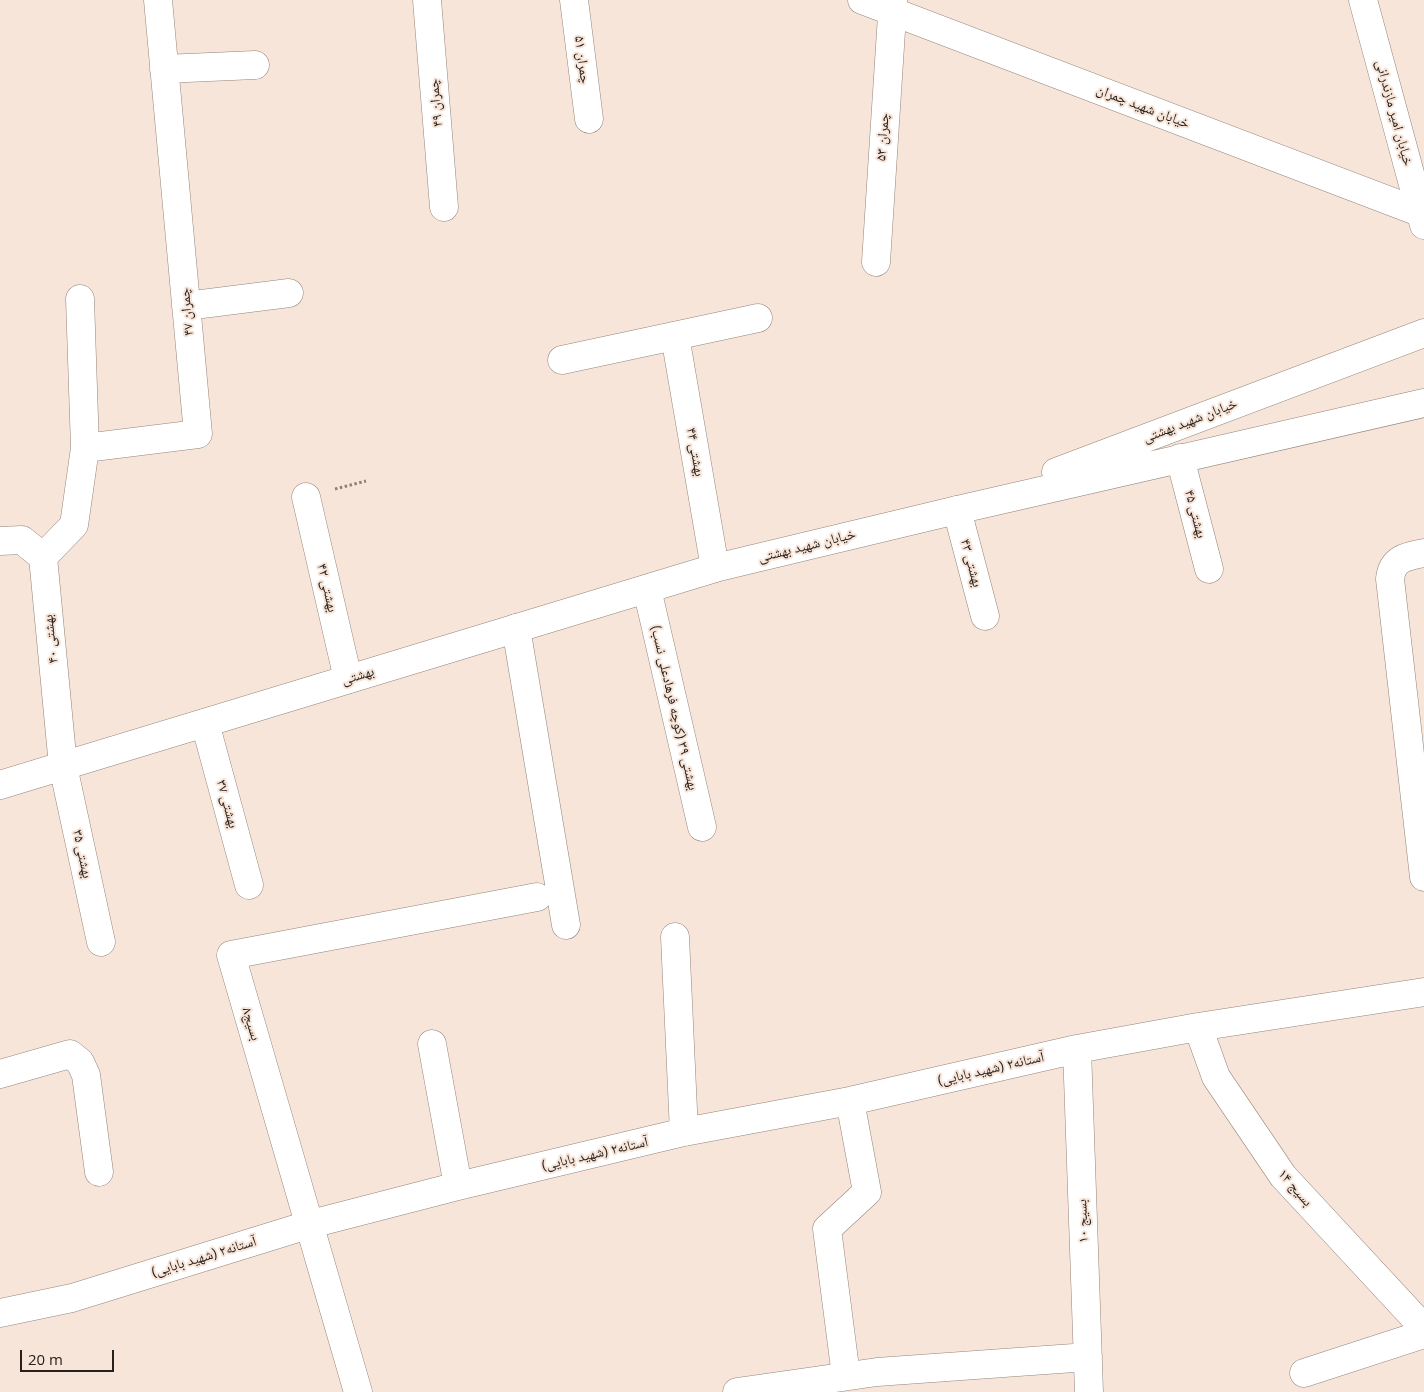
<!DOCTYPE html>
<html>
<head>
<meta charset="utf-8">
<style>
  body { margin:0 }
  #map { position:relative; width:1424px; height:1392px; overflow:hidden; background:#f7e5d9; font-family:"Open Sans",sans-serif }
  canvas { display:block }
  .scale { position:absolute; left:20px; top:1350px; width:94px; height:22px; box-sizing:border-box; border:2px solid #27211d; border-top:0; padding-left:6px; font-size:15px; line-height:18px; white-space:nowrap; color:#27211d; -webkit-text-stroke:4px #f7e5d9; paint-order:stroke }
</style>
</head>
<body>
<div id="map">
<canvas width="1424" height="1392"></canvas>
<div class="scale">20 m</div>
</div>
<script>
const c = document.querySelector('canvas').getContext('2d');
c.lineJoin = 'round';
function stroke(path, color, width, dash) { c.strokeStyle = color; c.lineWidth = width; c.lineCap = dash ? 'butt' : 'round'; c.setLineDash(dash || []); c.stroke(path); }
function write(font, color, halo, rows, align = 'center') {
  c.font = font + ' "Open Sans","Noto Naskh Arabic",sans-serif'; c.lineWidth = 4; c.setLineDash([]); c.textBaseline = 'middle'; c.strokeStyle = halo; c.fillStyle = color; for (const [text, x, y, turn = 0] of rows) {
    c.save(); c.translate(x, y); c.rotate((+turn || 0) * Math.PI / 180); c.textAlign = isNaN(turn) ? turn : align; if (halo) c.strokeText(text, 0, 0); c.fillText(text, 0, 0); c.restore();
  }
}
const path = new Path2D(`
  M 335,489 L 366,481`);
const street = new Path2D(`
  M 427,0 L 444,207
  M 574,0 L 589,119
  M 164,69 L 255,65
  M 876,262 L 893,0
  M 80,299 L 85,448
  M 186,306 L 289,293
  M 675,336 L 715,568
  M 562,360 L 758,318
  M 1180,458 L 1209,569
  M 306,497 L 348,679
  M 957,510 L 985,616
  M 0,541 L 22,540 L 43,557
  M 1424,553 C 1406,556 1392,559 1390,579 L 1424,877
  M 647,589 L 702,827
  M 516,628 L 566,925
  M 205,723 L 249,885
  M 675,937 L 684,1132
  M 101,942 L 63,766 L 43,557 L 74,525 L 85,448 L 198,434 L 158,0
  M 1198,1027 L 1216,1077 L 1283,1176 L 1424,1328
  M 432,1044 L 458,1186
  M 1077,1049 L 1089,1392
  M 0,1074 L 70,1054 L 80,1062 L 86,1075 L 99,1172
  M 0,1313 L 72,1298 L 311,1224 L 458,1186 L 684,1132 L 850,1101 L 1077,1049 L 1198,1027 L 1424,992
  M 1304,1373 L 1424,1334
  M 846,1376 L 827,1229 L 867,1192 L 850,1101
  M 358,1392 L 231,955 L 537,897
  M 737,1392 L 877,1372 L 1088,1357`);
const secondary = new Path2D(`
  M 862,0 L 1424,214
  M 1363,0 L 1424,225
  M 1056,472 L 1424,333
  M 0,785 L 715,568 L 957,510 L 1424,403`);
const streetNames = [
  ["چمران ۵۱",582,60,83],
  ["چمران ۴۹",436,103,-95],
  ["خیابان شهید چمران",1143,107,21],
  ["خیابان امیر مازندرانی",1394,113,75],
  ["چمران ۵۳",883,137,-86],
  ["چمران ۴۷",187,312,-95],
  ["خیابان شهید بهشتی",1190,421,-21],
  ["بهشتی ۴۴",695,452,80],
  ["بهشتی ۴۵",1195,514,75],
  ["خیابان شهید بهشتی",807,546,-14],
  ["بهشتی ۴۳",971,563,75],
  ["بهشتی ۴۲",327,588,77],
  ["بهشتی ۴۰",51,639,-96],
  ["بهشتی",358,676,-17],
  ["بهشتی ۳۹ (کوچه فرهادعلی نسب)",674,708,77],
  ["بهشتی ۳۷",227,804,75],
  ["بهشتی ۳۵",82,854,78],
  ["بسیج۸",251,1024,73],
  ["آستانه۲ (شهید بابایی)",991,1069,-13],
  ["آستانه۲ (شهید بابایی)",595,1154,-13],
  ["بسیج ۱۴",1295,1188,49],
  ["بسیج ۱۰",1083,1221,-92],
  ["آستانه۲ (شهید بابایی)",204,1257,-17]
];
stroke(street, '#95847a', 29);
stroke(secondary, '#95847a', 29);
stroke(path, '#8c8078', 3, [2.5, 2.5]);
stroke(street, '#fff', 28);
stroke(secondary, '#fff', 28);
write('14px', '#27211d', '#f7e5d9', streetNames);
</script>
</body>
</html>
